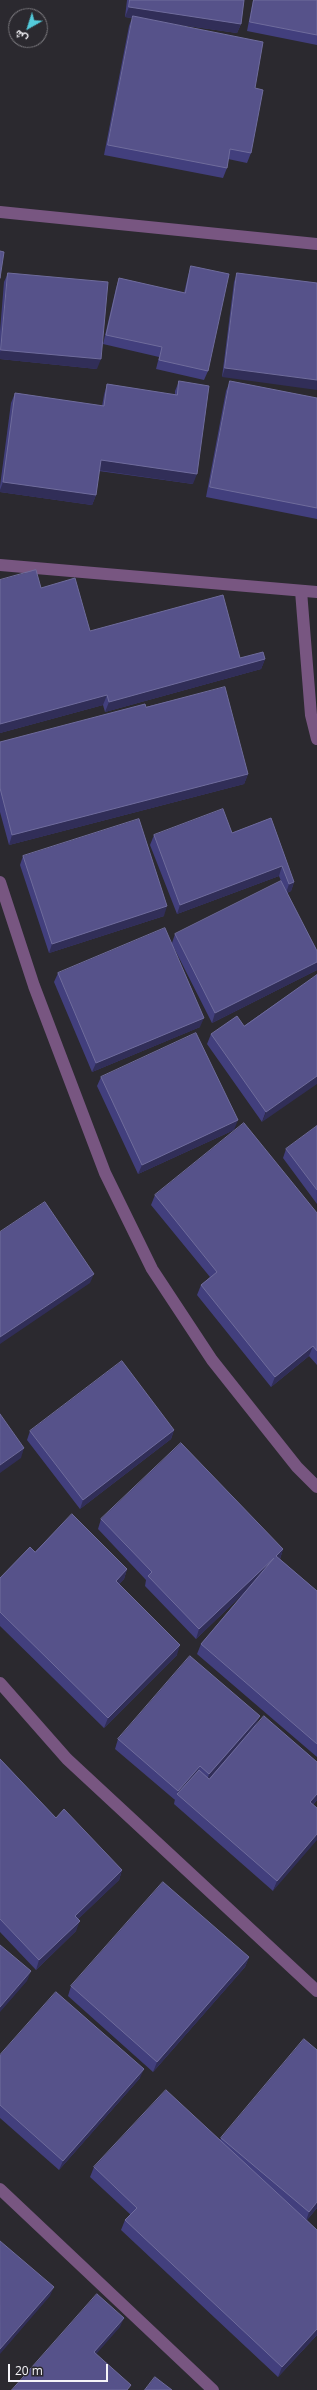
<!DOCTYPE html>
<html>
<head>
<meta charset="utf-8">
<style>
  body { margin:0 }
  #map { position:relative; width:317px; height:2390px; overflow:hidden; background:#2b292f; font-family:"Open Sans",Vazirmatn,sans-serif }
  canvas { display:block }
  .north { position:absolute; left:8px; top:8px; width:40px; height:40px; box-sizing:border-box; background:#2b292f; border:1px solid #7c7a7f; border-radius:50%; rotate:219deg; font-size:11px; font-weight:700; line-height:16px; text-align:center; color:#f5f4f8 }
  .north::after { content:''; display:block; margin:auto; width:14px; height:18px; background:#53cbdb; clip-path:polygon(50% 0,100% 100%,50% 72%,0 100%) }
  .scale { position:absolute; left:8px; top:2364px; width:100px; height:18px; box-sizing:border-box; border:2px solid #f5f4f8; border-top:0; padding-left:5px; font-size:12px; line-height:14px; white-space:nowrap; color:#f5f4f8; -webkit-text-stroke:3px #2b292f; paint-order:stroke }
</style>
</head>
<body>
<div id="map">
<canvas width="317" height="2390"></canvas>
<div class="north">ش</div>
<div class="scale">20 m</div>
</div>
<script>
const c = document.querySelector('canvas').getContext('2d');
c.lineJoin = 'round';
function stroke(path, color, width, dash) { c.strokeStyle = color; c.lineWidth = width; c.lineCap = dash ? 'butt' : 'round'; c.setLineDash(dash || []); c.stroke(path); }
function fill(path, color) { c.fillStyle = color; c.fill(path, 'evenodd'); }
const minor = new Path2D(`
  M 0,212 L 317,244
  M 0,565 L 317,592
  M 301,591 L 311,715 L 317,739
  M 0,882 L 34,986 L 105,1173 L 152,1269 L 212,1360 L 297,1467 L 317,1487
  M 0,1683 L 67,1759 L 317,1991
  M 0,2189 L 213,2390`);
const wall = new Path2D(`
  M 127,0 L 244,0 L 241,24 L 237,33 L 160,22 L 255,88 L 251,153 L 247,163 L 228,159 L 227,168 L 223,178 L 104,155 L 129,26 L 132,18 L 125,17 Z
  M 253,0 L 317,0 L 317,45 L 247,31 Z
  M 191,266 L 208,371 L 204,380 L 156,369 L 159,357 L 103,344 L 116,288 L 119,278 L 184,293 L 188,276 Z
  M 8,273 L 97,369 L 0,359 L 0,331 L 4,282 Z
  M 237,273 L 317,283 L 222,377 L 234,282 Z
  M 179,381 L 193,484 L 99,471 L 96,495 L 92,505 L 0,492 L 0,486 L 11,403 L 15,393 L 102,406 L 104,395 L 107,384 L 175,395 L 175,391 Z
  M 230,381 L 317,398 L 317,519 L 206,497 L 226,391 Z
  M 0,580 L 41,588 L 90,631 L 240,658 L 265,659 L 261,669 L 105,712 L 103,705 L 0,733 Z
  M 146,707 L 248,774 L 244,784 L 9,845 L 0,812 L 0,742 Z
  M 271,818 L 294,882 L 291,891 L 287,893 L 317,951 L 317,970 L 212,1023 L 174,948 L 200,1027 L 92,1072 L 54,982 L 58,973 L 172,943 L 175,934 L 281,881 L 279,876 L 177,914 L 150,845 L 154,835 L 232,833 Z
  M 23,856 L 164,916 L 49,953 L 20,865 Z
  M 317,975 L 262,1122 L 207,1044 L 211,1034 L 244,1026 Z
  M 101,1077 L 234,1130 L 138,1174 L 97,1086 Z
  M 317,1126 L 317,1204 L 283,1158 L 286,1149 Z
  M 155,1195 L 317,1213 L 317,1365 L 309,1356 L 271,1387 L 197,1295 L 201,1285 L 210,1277 L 151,1205 Z
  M 174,1430 L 171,1439 L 80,1509 L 27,1440 L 30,1431 Z
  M 101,1519 L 283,1549 L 280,1559 L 317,1591 L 317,1757 L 197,1654 L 201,1644 L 244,1593 L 196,1639 L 145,1586 L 146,1580 L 98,1529 Z
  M 35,1552 L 127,1569 L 124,1579 L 119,1584 L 177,1655 L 104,1728 L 0,1626 L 0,1578 Z
  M 256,1725 L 317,1762 L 317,1800 L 313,1805 L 273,1891 L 174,1804 L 175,1799 L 175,1800 L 115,1749 L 118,1739 Z
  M 0,1759 L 56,1818 L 122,1870 L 119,1880 L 78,1919 L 76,1931 L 36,1970 L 0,1932 Z
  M 249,1957 L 245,1967 L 153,2072 L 68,1996 L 71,1986 Z
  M 317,2050 L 317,2208 L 307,2220 L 317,2230 L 317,2335 L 278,2377 L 121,2230 L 125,2220 L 131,2215 L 90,2177 L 94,2167 L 220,2140 L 221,2138 Z
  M 0,2055 L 140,2078 L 59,2170 L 0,2118 Z`);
const shadedWall = new Path2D(`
  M 129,7 L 241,24 L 237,33 L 125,17 Z
  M 1,350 L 101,359 L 97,369 L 0,359 L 0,352 Z
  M 225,368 L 317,380 L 317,390 L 222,377 Z
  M 101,460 L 197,474 L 193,484 L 97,470 Z
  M 3,482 L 96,495 L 92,505 L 0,492 L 0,490 Z
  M 265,659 L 261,669 L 105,712 L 109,702 Z
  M 107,695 L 103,705 L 0,733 L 0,724 Z
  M 248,774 L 244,784 L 9,845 L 12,835 Z
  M 282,866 L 279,876 L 177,914 L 180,905 Z
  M 294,882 L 291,891 L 286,893 L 289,884 Z
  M 167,906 L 164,916 L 49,953 L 52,944 Z
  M 317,962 L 317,970 L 212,1023 L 215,1013 Z
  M 204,1018 L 200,1027 L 92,1072 L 96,1063 Z
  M 317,1076 L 317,1084 L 262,1122 L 266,1112 Z
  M 238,1120 L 234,1130 L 138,1174 L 142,1165 Z
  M 94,1274 L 90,1283 L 0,1344 L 0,1337 Z
  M 313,1346 L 309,1356 L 271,1387 L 275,1377 Z
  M 174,1430 L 171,1439 L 80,1509 L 83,1500 Z
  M 24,1448 L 21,1458 L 0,1473 L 0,1465 Z
  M 283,1549 L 280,1559 L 276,1556 Z
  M 274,1558 L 270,1568 L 196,1639 L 199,1629 Z
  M 127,1569 L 124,1579 L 112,1591 L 116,1581 Z
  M 180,1645 L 177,1655 L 104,1728 L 108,1718 Z
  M 260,1716 L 256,1725 L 206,1783 L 209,1774 Z
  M 200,1766 L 196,1775 L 177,1794 L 175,1800 L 178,1791 Z
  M 317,1794 L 317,1800 L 306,1812 L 310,1802 Z
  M 317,1834 L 317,1840 L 273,1891 L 277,1881 Z
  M 122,1870 L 119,1880 L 71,1926 L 75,1916 Z
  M 80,1921 L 76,1931 L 36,1970 L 39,1960 Z
  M 249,1957 L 245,1967 L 153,2072 L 157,2062 Z
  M 31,1971 L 27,1981 L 0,2012 L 0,2007 Z
  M 144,2069 L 140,2078 L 59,2170 L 63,2161 Z
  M 317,2202 L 317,2208 L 306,2221 L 309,2212 Z
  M 54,2287 L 50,2296 L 0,2354 L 0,2349 Z
  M 124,2318 L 120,2327 L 90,2361 L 94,2352 Z
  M 317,2329 L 317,2335 L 278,2377 L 282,2367 Z`);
const building = new Path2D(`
  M 130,0 L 244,0 L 241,24 L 129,7 Z
  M 254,0 L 317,0 L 317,35 L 250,22 Z
  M 133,16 L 263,42 L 255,88 L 263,90 L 251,153 L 230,149 L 227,168 L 108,145 Z
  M 0,251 L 4,252 L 0,278 Z
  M 191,266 L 229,274 L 208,371 L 159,360 L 162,347 L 106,335 L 119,278 L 185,293 Z
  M 8,273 L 108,282 L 101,359 L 1,350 Z
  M 237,273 L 317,283 L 317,380 L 225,368 Z
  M 179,381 L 209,386 L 197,474 L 101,460 L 96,495 L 3,482 L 15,393 L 104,406 L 107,384 L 177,395 Z
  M 230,381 L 317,398 L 317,508 L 210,487 Z
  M 36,570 L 41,588 L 75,578 L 90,631 L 223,595 L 240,658 L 263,652 L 265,659 L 109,702 L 107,695 L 0,724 L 0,580 Z
  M 225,687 L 248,774 L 12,835 L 0,788 L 0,742 L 145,704 L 146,707 Z
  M 223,809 L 232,833 L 271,818 L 294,882 L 289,884 L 282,866 L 180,905 L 154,835 Z
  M 139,819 L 167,906 L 52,944 L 23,856 Z
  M 281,881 L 317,951 L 317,962 L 215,1013 L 175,934 Z
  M 165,928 L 204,1018 L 96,1063 L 58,973 Z
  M 317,975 L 317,1076 L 266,1112 L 211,1034 L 237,1016 L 244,1026 Z
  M 196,1033 L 238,1120 L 142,1165 L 101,1077 Z
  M 244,1123 L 317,1213 L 317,1351 L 313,1346 L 275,1377 L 201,1285 L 217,1272 L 155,1195 Z
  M 317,1126 L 317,1190 L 286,1149 Z
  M 45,1202 L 94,1274 L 0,1337 L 0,1232 Z
  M 122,1361 L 174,1430 L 83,1500 L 30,1431 Z
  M 0,1414 L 24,1448 L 0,1465 Z
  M 181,1443 L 283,1549 L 276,1556 L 317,1591 L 317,1744 L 201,1644 L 274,1558 L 199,1629 L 148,1576 L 152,1572 L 101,1519 Z
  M 72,1514 L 127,1569 L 116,1581 L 180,1645 L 108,1718 L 0,1612 L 0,1578 L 30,1547 L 35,1552 Z
  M 190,1656 L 260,1716 L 209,1774 L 200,1766 L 178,1791 L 118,1739 Z
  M 264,1716 L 317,1762 L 317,1794 L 310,1802 L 317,1808 L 317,1834 L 277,1881 L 177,1794 L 199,1770 L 209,1779 Z
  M 0,1759 L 56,1818 L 64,1809 L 122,1870 L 75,1916 L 80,1921 L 39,1960 L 0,1919 Z
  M 163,1882 L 249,1957 L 157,2062 L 71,1986 Z
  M 0,1945 L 31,1971 L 0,2007 Z
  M 56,1992 L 144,2069 L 63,2161 L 0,2105 L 0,2055 Z
  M 304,2039 L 317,2050 L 317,2202 L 309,2212 L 221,2138 Z
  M 166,2090 L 317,2230 L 317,2329 L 282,2367 L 125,2220 L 137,2208 L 94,2167 Z
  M 0,2241 L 54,2287 L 0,2349 Z
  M 97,2294 L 124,2318 L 94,2352 L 131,2385 L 127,2390 L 12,2390 Z
  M 155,2377 L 172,2390 L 145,2390 Z`);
stroke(minor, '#785681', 12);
fill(wall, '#423f7d');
fill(shadedWall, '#312e58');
fill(building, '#56528a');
stroke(building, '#6f6c9c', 1);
</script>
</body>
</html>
